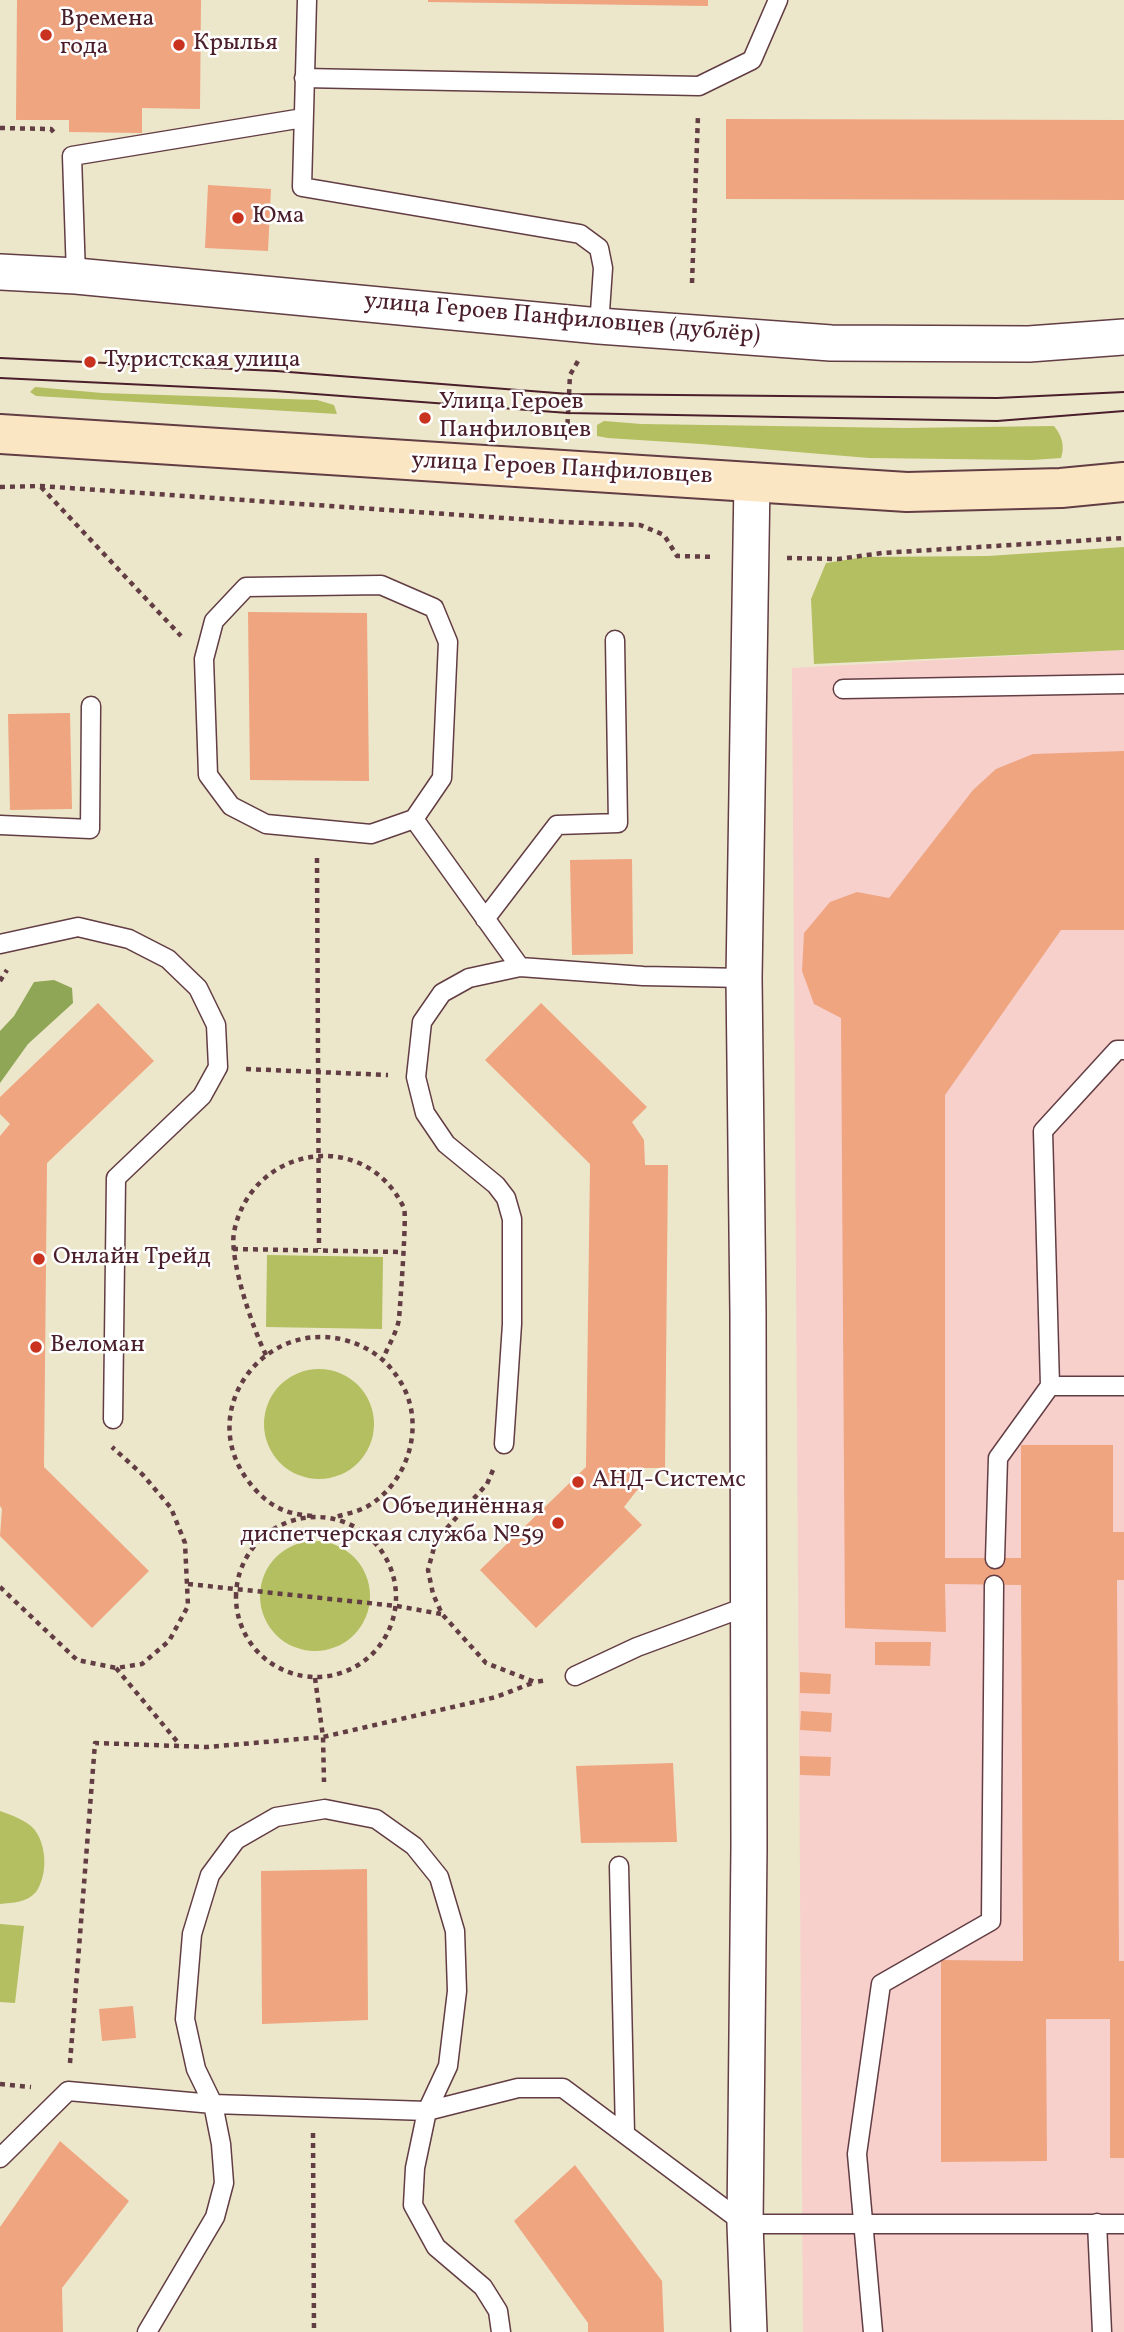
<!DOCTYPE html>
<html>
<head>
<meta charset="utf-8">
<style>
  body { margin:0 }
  canvas { display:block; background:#ece6ca }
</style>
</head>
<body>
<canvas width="1124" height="2332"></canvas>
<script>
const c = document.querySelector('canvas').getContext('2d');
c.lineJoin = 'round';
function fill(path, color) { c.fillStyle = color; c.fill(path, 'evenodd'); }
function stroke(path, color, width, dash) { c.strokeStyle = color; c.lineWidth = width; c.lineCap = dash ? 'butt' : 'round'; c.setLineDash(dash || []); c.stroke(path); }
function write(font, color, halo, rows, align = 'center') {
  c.font = font + ' Vollkorn,serif'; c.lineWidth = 5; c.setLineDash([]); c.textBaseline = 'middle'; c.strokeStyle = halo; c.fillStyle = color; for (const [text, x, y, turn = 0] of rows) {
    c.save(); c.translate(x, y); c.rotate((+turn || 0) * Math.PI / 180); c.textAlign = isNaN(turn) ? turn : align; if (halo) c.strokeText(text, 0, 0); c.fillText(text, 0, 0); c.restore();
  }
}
const built = new Path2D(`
  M 1124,650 L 1124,2332 L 803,2332 L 792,668 Z`);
const green = new Path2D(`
  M 35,387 L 102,393 L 317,400 L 334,405 L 337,414 L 36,396 L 30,392 Z
  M 604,421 L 641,424 L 905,428 L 1054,426 C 1062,436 1065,446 1061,458 L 1032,460 L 869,458 L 701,444 L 608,438 L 597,436 L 597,425 Z
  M 1124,547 L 1124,650 L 814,664 L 811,599 L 826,563 L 865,557 L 988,556 Z
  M 267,1255 L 383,1257 L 382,1329 L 266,1327 Z
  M264 1424a55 55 0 1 1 110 0a55 55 0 1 1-110 0Z
  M260 1596a55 55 0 1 1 110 0a55 55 0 1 1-110 0Z
  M 0,1811 C 11,1815 26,1820 34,1829 C 47,1845 48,1875 36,1892 C 28,1902 12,1903 0,1904 Z
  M 0,1924 L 24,1926 L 15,2003 L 0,2002 Z`);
const forest = new Path2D(`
  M 54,980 L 72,988 L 73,1003 L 28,1044 L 0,1083 L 0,1031 L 14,1016 L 34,982 Z`);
const building = new Path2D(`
  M 17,0 L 201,0 L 200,109 L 142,108 L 142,133 L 69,132 L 69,120 L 16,120 Z
  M 428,0 L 708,0 L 708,6 L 428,2 Z
  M 726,119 L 1124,120 L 1124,200 L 726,199 Z
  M 208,185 L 271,189 L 268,251 L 205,248 Z
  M 248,612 L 367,613 L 369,781 L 250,780 Z
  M 70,713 L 72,809 L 10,810 L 8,714 Z
  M 1124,751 L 1124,930 L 1061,930 L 945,1095 L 945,1558 L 1021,1558 L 1021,1445 L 1113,1445 L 1113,1532 L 1124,1532 L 1124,1580 L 1117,1580 L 1119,1961 L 1124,1961 L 1124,2158 L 1110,2158 L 1110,2019 L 1046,2019 L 1047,2161 L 941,2162 L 941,1960 L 1023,1961 L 1021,1585 L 945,1584 L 946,1632 L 845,1628 L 841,1018 L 814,1004 L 802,971 L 804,933 L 830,902 L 857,892 L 889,898 L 973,790 L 996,769 L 1033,754 Z
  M 632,859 L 633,954 L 572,955 L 570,860 Z
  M 98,1003 L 154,1061 L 47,1163 L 44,1467 L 149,1571 L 92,1628 L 0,1536 L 2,1509 L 0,1506 L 0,1136 L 10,1124 L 0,1114 L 0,1097 Z
  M 541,1003 L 647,1107 L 632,1122 L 644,1140 L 645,1165 L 668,1165 L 665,1468 L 641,1468 L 638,1489 L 624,1507 L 642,1525 L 536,1628 L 480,1570 L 586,1467 L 590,1164 L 485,1060 Z
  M 875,1642 L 931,1642 L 930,1666 L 875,1665 Z
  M 800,1672 L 831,1674 L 830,1694 L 800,1693 Z
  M 801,1711 L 832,1713 L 831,1732 L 800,1730 Z
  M 800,1756 L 831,1757 L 830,1776 L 800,1775 Z
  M 673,1763 L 677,1842 L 581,1843 L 576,1766 Z
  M 367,1869 L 368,2020 L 262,2024 L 261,1871 Z
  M 133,2006 L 136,2038 L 102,2041 L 99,2009 Z
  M 60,2141 L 129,2201 L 62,2288 L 63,2332 L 0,2332 L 0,2227 Z
  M 575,2165 L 662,2281 L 664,2332 L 588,2332 L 588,2323 L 514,2221 Z`);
const path = new Path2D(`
  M 0,128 L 51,129 L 56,135
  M 692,283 L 698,115
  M 567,434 L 570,375 L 578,361
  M 0,487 L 40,486 L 562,522 L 640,525 L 664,535 L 677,556 L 715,557
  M 41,487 L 181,636
  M 787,558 L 838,559 L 882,553 L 1124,538
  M 317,858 L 319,1249
  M 0,981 L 7,970
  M 246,1069 L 388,1075
  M 233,1249 L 403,1252
  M 266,1355 C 253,1329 229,1260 234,1232 C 251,1146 365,1126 404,1208 C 407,1215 400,1306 399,1319 C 397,1332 388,1346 383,1359
  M 493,1470 L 487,1484 L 436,1540 L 428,1570 L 433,1594 L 442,1614 L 486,1663 L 535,1682 L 547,1680
  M 312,1516 C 303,1515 294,1514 286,1511 C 271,1506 258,1494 249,1482 C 196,1414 259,1322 341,1339 C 366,1345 386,1358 400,1381 C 426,1422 410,1481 368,1506 C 358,1512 344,1514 333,1518
  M236 1597a80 80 0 1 1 160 0a80 80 0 1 1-160 0Z
  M 188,1584 L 397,1606 L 441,1614
  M 0,1587 L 77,1660 L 116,1668 L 142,1664 L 169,1641 L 188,1606 L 185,1543 L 171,1508 L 143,1475 L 112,1447
  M 116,1668 L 180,1745
  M 315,1678 L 323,1737 L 324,1782
  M 70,2063 L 95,1743 L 207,1747 L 323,1737 L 496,1697 L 535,1682
  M 0,2084 L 31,2087
  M 313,2133 L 314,2332`);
const lane = new Path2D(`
  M 307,0 L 302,187 L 580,234 L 599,248 L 603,268 L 599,326
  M 304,78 L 699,86 L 752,60 L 778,0
  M 76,276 L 72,156 L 303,118
  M 843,689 L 1124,684
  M 414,819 L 442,778 L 448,642 L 434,608 L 381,585 L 246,587 L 214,621 L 204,659 L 208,775 L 231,806 L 266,824 L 371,834 L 414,819 L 520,967 L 643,976 L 744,978
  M 0,825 L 90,829 L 91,706
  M 485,919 L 557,825 L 618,823 L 615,640
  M 0,944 L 78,927 L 129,939 L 168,959 L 198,988 L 216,1025 L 218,1067 L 202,1096 L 116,1178 L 113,1419
  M 1050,1386 L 1124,1386
  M 504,1444 L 512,1324 L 512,1219 L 506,1198 L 496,1185 L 446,1144 L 425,1113 L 416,1077 L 422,1022 L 442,993 L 469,978 L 520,967
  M 995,1559 L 998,1458 L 1050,1386 L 1043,1131 L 1117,1050 L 1124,1050
  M 575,1676 L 637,1647 L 748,1606
  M 619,1866 L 625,2134
  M 0,2158 L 68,2091 L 213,2104 L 221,2144 L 224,2183 L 215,2217 L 147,2332
  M 1097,2223 L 1102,2332
  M 501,2332 L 498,2311 L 483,2287 L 436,2247 L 413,2205 L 415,2168 L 427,2111 L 448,2066 L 457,1991 L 455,1931 L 439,1877 L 414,1846 L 376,1819 L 325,1809 L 276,1817 L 236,1840 L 210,1875 L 192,1934 L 185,2019 L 196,2069 L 213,2104 L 427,2111 L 518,2088 L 563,2088 L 745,2224 L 1124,2224
  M 873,2332 L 857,2154 L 881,1984 L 991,1921 L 994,1585`);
const street = new Path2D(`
  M 0,272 L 76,276 L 599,326 L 831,343 L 1029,344 L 1124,337
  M 749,2332 L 745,2224 L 749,1847 L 748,1314 L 744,978 L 752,481`);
const secondary = new Path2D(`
  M 0,434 L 907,492 L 1061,488 L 1124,482`);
const tram = new Path2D(`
  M 0,358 L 276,371 L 569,394 L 997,398 L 1124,392
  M 0,378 L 275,391 L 568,413 L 997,421 L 1124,411`);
const markers = [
  [46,35,7,"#c8321e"],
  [179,45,7,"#c8321e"],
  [238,218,7,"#c8321e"],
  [90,362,7,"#c8321e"],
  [425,418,7,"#c8321e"],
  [39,1259,7,"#c8321e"],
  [36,1347,7,"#c8321e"],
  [578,1482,7,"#c8321e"],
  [558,1523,7,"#c8321e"]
];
const poiNames = [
  ["Времена",60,21],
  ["года",60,49],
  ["Крылья",193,45],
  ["Юма",252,218],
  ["Туристская улица",104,362],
  ["Улица Героев",439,404],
  ["Панфиловцев",439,432],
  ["Онлайн Трейд",53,1259],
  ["Веломан",50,1347],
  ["АНД-Системс",592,1482],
  ["Объединённая",544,1509,"right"],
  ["диспетчерская служба №59",544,1537,"right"]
];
const streetNames = [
  ["улица Героев Панфиловцев (дублёр)",562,320,5],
  ["улица Героев Панфиловцев",562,470,3]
];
fill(built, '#f7d0cc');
fill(green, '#b3bf60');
fill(forest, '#8ea656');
fill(building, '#efa580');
stroke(lane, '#623d43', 21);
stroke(street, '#623d43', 38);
stroke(secondary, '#623d43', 42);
stroke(path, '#623d43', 4.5, [5, 5]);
stroke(lane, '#fff', 18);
stroke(street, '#fff', 35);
stroke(secondary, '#fbe6c4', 38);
stroke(tram, '#4a1f2b', 2);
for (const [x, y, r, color] of markers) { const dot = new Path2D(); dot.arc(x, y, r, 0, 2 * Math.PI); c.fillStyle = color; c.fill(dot); stroke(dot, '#fff', 2.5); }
write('24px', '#4a1f2b', '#fff', poiNames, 'left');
write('24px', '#4a1f2b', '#fff', streetNames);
</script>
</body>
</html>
